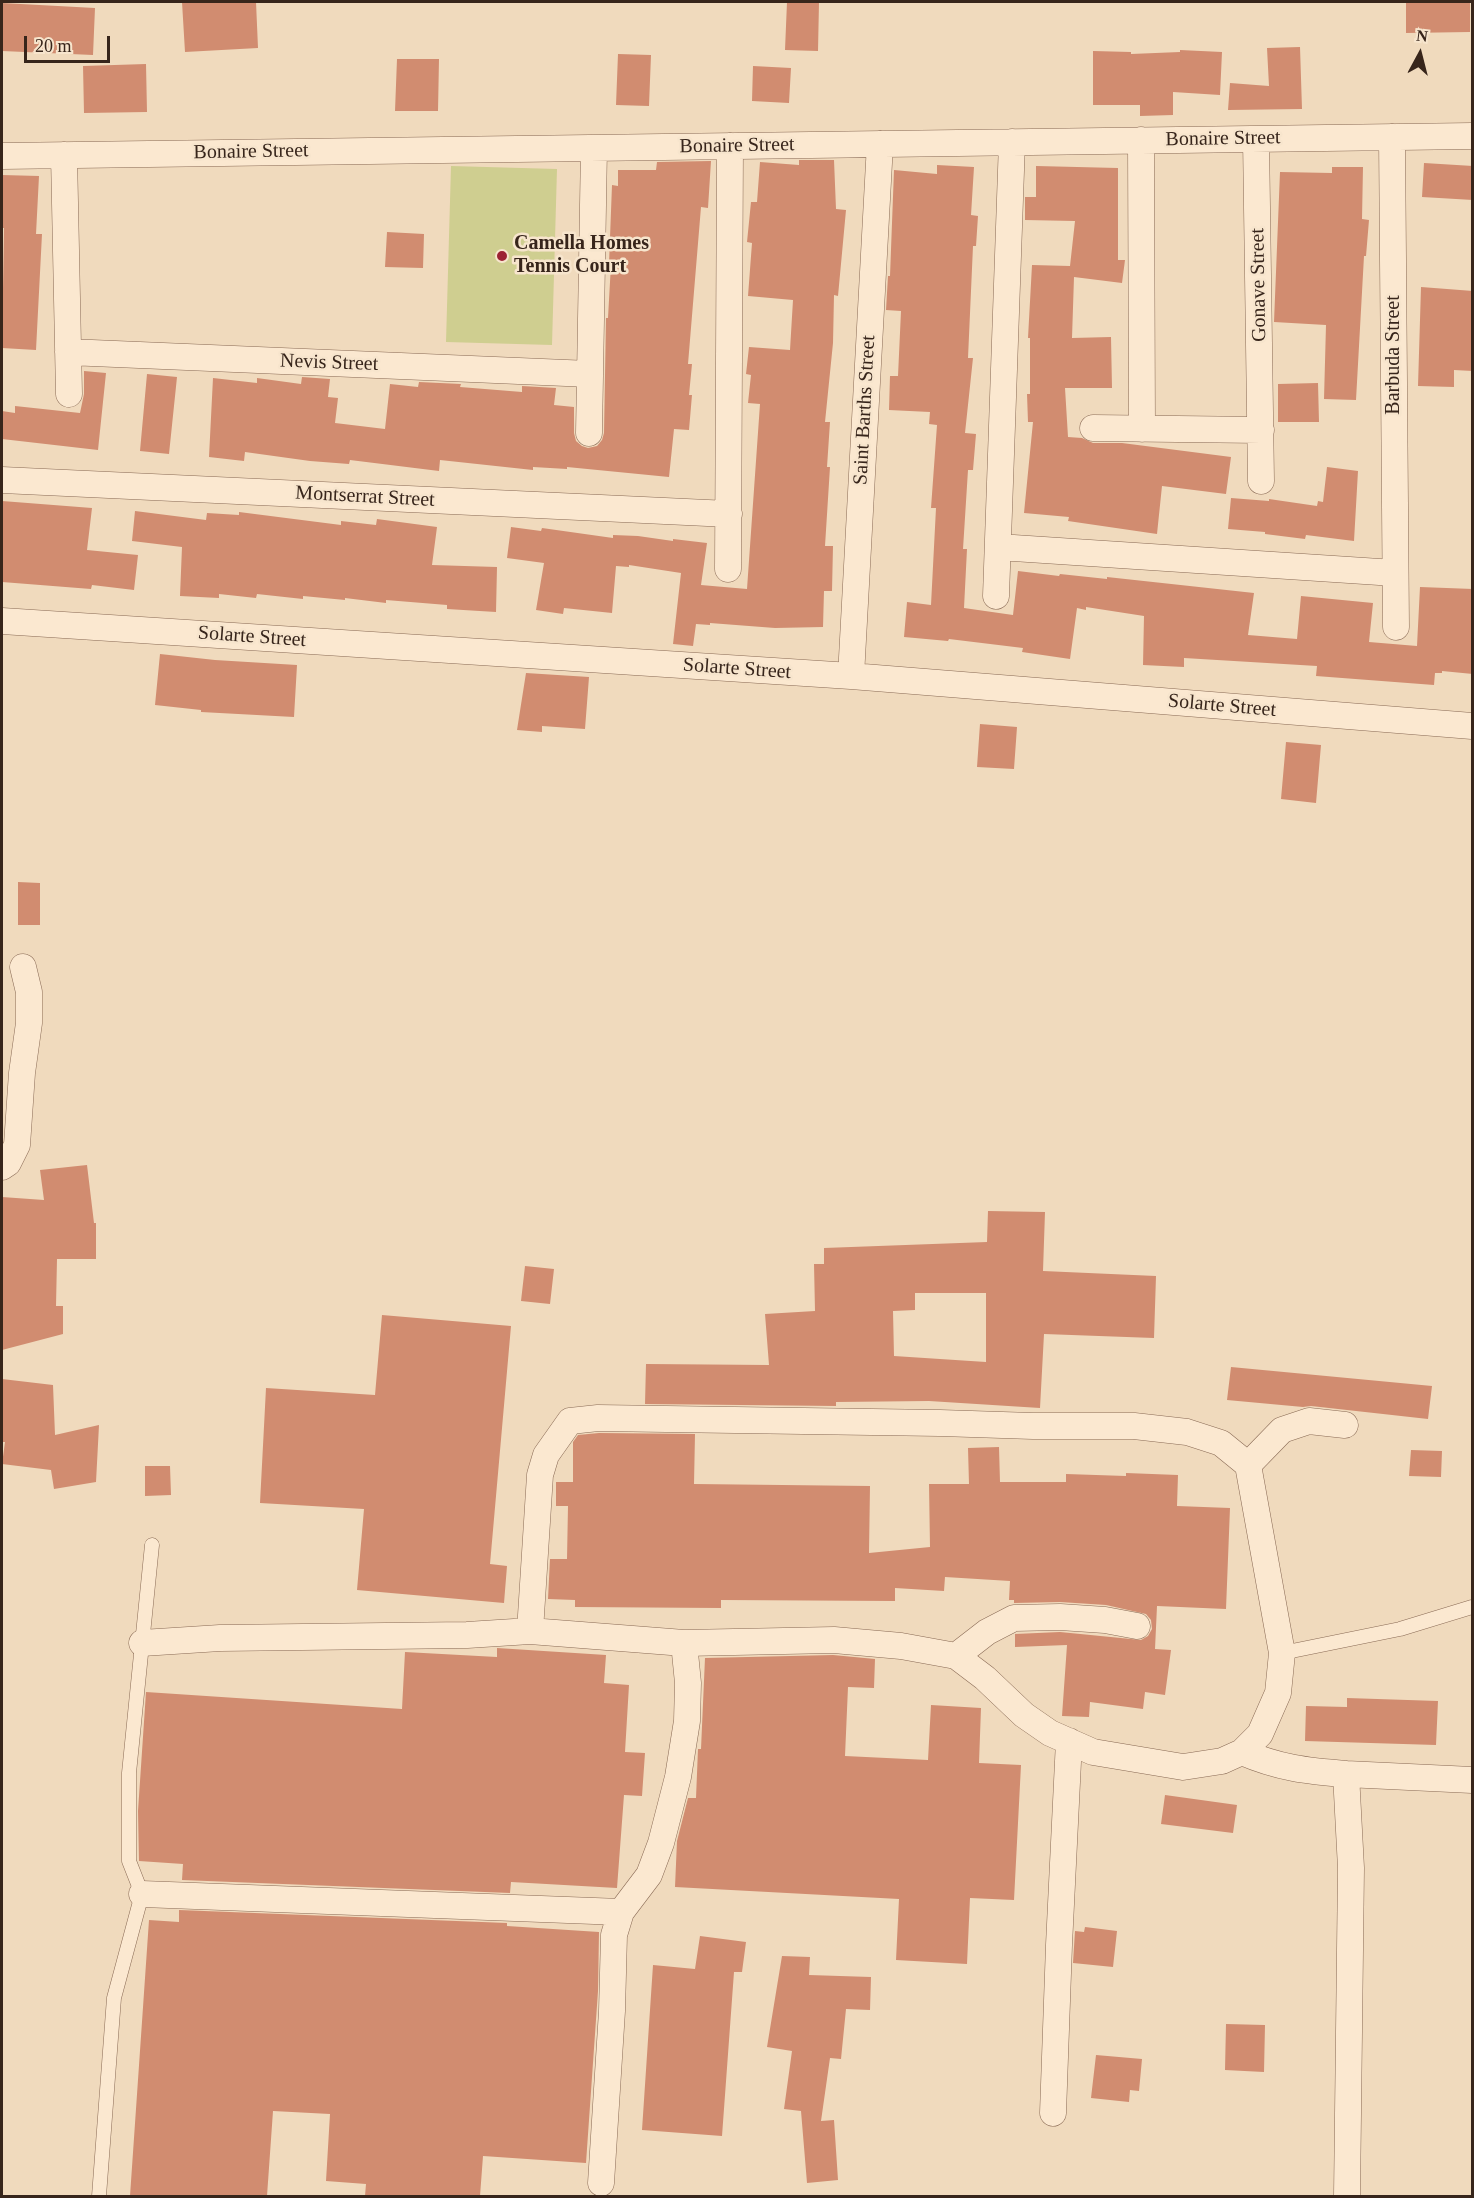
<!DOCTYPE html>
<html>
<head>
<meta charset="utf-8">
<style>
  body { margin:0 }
  #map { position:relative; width:1474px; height:2198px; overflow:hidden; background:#f0dabd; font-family:Georgia,serif }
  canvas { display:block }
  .frame { position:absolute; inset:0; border:3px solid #37251b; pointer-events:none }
  .north { position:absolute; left:1390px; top:24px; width:60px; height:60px; -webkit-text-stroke:4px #f7e5cd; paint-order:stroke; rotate:7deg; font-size:16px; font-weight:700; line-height:24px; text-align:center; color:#37251b }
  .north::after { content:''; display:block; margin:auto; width:21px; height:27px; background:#37251b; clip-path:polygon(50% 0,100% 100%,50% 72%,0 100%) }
  .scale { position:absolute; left:24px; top:36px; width:86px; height:27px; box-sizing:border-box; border:3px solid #37251b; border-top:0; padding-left:8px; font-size:18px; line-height:21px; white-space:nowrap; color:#37251b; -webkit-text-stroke:4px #f7e5cd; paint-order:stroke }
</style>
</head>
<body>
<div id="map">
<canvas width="1474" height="2198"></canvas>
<div class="frame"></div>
<div class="north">N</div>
<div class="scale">20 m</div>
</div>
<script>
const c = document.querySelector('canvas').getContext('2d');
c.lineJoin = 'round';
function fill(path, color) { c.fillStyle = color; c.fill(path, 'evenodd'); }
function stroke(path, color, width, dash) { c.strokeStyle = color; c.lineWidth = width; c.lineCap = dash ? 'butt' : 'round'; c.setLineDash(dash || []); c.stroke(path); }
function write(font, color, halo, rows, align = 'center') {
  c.font = font + ' Georgia,serif'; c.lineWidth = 5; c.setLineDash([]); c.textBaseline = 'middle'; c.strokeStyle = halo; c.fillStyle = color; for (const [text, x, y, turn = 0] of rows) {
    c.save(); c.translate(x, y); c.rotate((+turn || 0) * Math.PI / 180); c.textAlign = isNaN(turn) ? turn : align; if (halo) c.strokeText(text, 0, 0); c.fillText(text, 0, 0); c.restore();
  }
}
const green = new Path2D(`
  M 451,166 L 557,169 L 552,345 L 446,342 Z`);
const building = new Path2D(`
  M 182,2 L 256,2 L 258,48 L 185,52 Z
  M 787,2 L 819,2 L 818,51 L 785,50 Z
  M 1406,2 L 1470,2 L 1470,32 L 1406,33 Z
  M 2,3 L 95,8 L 93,55 L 2,51 Z
  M 1300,47 L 1302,109 L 1228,110 L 1230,83 L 1269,86 L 1267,48 Z
  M 1180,50 L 1222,52 L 1220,95 L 1173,92 L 1173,115 L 1140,116 L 1140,105 L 1093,105 L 1093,51 L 1131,52 L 1131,54 L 1180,52 Z
  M 618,54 L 651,55 L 649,106 L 616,105 Z
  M 397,59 L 439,59 L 438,111 L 395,111 Z
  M 146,64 L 147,112 L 84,113 L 83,66 Z
  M 753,66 L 791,68 L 789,103 L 752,101 Z
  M 799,160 L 834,160 L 836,209 L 846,210 L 838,296 L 834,295 L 833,343 L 825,422 L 830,422 L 827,467 L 830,467 L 825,546 L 833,546 L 832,591 L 824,591 L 823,627 L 775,628 L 710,623 L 710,625 L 696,624 L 693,646 L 673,644 L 681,573 L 629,565 L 629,567 L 616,566 L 612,613 L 564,608 L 563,614 L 536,610 L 544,563 L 507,558 L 511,527 L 541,531 L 542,528 L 613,538 L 613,535 L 638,536 L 673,541 L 673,539 L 707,543 L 701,585 L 747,589 L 760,404 L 748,403 L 751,375 L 746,374 L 749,347 L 790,350 L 793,300 L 748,296 L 752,243 L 747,242 L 751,202 L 757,202 L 760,162 L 799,165 Z
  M 711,161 L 708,208 L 701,207 L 688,364 L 692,364 L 689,395 L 692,395 L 689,430 L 674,429 L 669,477 L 567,467 L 567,469 L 533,467 L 533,470 L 440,460 L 439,471 L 350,460 L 349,464 L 310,461 L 245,452 L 244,461 L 209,457 L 213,378 L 257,383 L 257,378 L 301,384 L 302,377 L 330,379 L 328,397 L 338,398 L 335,423 L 385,429 L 390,384 L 418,387 L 419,382 L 461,384 L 460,387 L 522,392 L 522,386 L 556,388 L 554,405 L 574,407 L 574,433 L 576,441 L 582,446 L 588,448 L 597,446 L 602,440 L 604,433 L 606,318 L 608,318 L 611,264 L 609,264 L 612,185 L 618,186 L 618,170 L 656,170 L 657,162 Z
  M 1424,163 L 1473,166 L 1473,200 L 1422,197 Z
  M 937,165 L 974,167 L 971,215 L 978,216 L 976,246 L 973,246 L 968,358 L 973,358 L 965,433 L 976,434 L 973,470 L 968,470 L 963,549 L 967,549 L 964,608 L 1013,615 L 1018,571 L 1059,576 L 1060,574 L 1107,579 L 1107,577 L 1254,593 L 1248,635 L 1297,639 L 1301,596 L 1373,603 L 1369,642 L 1417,646 L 1420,587 L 1473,589 L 1473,674 L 1442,671 L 1442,673 L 1435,673 L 1434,685 L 1316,676 L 1317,666 L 1184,658 L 1184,667 L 1143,665 L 1144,616 L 1086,607 L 1086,610 L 1077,608 L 1070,659 L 1022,652 L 1023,648 L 949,639 L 948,641 L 904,637 L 907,602 L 931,605 L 936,508 L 931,508 L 937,425 L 929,424 L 930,412 L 889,410 L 890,376 L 898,376 L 901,311 L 886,310 L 888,276 L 890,276 L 894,170 L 937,174 Z
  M 1036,166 L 1118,168 L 1118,260 L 1125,260 L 1122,283 L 1074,277 L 1072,338 L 1111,337 L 1112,388 L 1065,388 L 1068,437 L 1082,438 L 1093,443 L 1122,443 L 1231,457 L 1226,494 L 1162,486 L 1157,534 L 1068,521 L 1069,517 L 1024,513 L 1033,422 L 1028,422 L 1027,394 L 1030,394 L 1030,338 L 1028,338 L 1032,265 L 1070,266 L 1075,221 L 1025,220 L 1025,197 L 1036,197 Z
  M 1332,167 L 1363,167 L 1362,219 L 1369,220 L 1366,256 L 1364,256 L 1356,400 L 1324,399 L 1326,325 L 1274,322 L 1280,172 L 1332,173 Z
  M 2,175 L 39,176 L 36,234 L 42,234 L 36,350 L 2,348 L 4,228 L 2,228 Z
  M 387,232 L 424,234 L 423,268 L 385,267 Z
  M 1421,287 L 1473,291 L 1473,371 L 1454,370 L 1454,387 L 1418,386 Z
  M 84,371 L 106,373 L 98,450 L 2,439 L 2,411 L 15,413 L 15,406 L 80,413 L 84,394 Z
  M 147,374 L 177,377 L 169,454 L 140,451 Z
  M 1318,383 L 1319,422 L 1278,422 L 1278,384 Z
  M 1327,467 L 1358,471 L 1354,541 L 1306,535 L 1305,539 L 1265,534 L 1265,532 L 1228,529 L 1231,498 L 1269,501 L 1269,499 L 1317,506 L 1318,501 L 1323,502 Z
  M 2,501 L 92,508 L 87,550 L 138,555 L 134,590 L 92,585 L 91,589 L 2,582 Z
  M 135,511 L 206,520 L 207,513 L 239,515 L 239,512 L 341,525 L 341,521 L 376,525 L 377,519 L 437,527 L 432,565 L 497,567 L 496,612 L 447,609 L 447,605 L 386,600 L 386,603 L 345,598 L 345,600 L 303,596 L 303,599 L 257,594 L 256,598 L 219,594 L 219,598 L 180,596 L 182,547 L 132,541 Z
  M 160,654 L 215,660 L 297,665 L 294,717 L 201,712 L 201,710 L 155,705 Z
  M 526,673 L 589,677 L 585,729 L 542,726 L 542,732 L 517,730 Z
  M 980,724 L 1017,727 L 1014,769 L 977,767 Z
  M 1286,742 L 1321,745 L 1316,803 L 1281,799 Z
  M 18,882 L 40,883 L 40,925 L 18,925 Z
  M 87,1165 L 94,1223 L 96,1223 L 96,1259 L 57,1259 L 56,1306 L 63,1306 L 63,1334 L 2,1350 L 2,1197 L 44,1200 L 40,1170 Z
  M 988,1211 L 1045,1212 L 1043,1271 L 1156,1276 L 1154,1338 L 1044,1334 L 1040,1408 L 929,1401 L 836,1402 L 836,1406 L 645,1404 L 646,1364 L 769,1365 L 765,1314 L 815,1311 L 814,1264 L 824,1264 L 824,1248 L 987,1242 ZM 915,1293 L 986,1293 L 986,1362 L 894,1356 L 893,1311 L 915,1310 Z
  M 525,1266 L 554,1269 L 550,1304 L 521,1301 Z
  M 382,1315 L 511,1326 L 490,1564 L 507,1566 L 504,1603 L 357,1590 L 364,1509 L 260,1503 L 266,1388 L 375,1395 Z
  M 1231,1367 L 1432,1386 L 1428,1419 L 1311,1406 L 1303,1407 L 1227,1400 Z
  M 2,1379 L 53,1385 L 55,1435 L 99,1425 L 96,1482 L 54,1489 L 51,1470 L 2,1464 L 5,1442 L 2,1442 Z
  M 599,1433 L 695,1434 L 694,1484 L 870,1486 L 869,1553 L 930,1547 L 929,1484 L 969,1484 L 968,1448 L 999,1447 L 1000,1482 L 1066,1482 L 1066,1474 L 1126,1476 L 1126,1473 L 1178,1475 L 1177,1506 L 1230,1508 L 1226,1609 L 1157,1606 L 1155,1649 L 1171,1650 L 1165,1695 L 1145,1692 L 1143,1709 L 1090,1702 L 1089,1717 L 1062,1716 L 1067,1645 L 1015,1647 L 1015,1634 L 1060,1632 L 1141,1640 L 1148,1636 L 1152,1629 L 1151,1620 L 1146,1614 L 1106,1605 L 1060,1602 L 1014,1603 L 1014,1600 L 1009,1600 L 1010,1581 L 945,1577 L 944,1591 L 895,1588 L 895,1601 L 721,1600 L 721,1608 L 575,1607 L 575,1600 L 548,1599 L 550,1559 L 567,1559 L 568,1506 L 556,1506 L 556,1482 L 573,1482 L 573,1442 L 578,1435 Z
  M 1411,1450 L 1442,1451 L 1441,1477 L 1409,1476 Z
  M 145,1466 L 170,1466 L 171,1495 L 145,1496 Z
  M 497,1648 L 606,1655 L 604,1683 L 629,1685 L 625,1752 L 645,1753 L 642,1796 L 624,1795 L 617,1888 L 511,1882 L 510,1893 L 182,1880 L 183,1864 L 139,1861 L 138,1811 L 146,1692 L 402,1709 L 405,1652 L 497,1657 Z
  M 833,1655 L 875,1659 L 874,1688 L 848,1687 L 845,1756 L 928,1760 L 931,1705 L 981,1708 L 979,1763 L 1021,1765 L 1014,1900 L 970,1898 L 967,1964 L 896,1960 L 899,1899 L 675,1887 L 677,1841 L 688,1798 L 696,1798 L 698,1749 L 701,1749 L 705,1658 Z
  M 1347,1698 L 1438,1701 L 1436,1745 L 1305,1741 L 1306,1706 L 1347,1707 Z
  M 1165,1795 L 1237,1805 L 1233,1833 L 1161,1824 Z
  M 179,1910 L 507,1923 L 507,1926 L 599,1932 L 598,1991 L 586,2163 L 483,2156 L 480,2196 L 365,2196 L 366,2184 L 326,2181 L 330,2114 L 273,2111 L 267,2196 L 130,2196 L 149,1920 L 179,1922 Z
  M 1085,1927 L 1117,1931 L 1113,1967 L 1073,1963 L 1075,1931 L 1084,1932 Z
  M 700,1936 L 746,1942 L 742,1972 L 734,1972 L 722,2136 L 642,2130 L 653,1965 L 695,1969 Z
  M 782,1956 L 810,1957 L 809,1975 L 871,1977 L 870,2010 L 846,2009 L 841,2059 L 830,2058 L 821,2121 L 834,2120 L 838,2180 L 807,2183 L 801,2111 L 784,2109 L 792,2051 L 767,2047 Z
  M 1226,2024 L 1265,2025 L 1264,2072 L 1225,2070 Z
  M 1096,2055 L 1142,2059 L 1139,2091 L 1130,2090 L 1129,2102 L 1091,2098 Z`);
const lane = new Path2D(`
  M 1282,1653 L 1400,1629 L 1472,1607
  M 99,2196 L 114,1998 L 142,1894 L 129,1861 L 129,1773 L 152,1545`);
const street = new Path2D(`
  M 1392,137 L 1396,627
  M 1256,139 L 1261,481
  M 1141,140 L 1142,429
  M 64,155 L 69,394
  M 2,156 L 1472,136
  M 68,352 L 590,374
  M 1093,428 L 1261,430
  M 589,433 L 594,148
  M 2,480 L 729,514
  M 998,547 L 1395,573
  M 728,569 L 730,146
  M 996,596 L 1012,142
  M 2,621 L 851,676 L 1472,726
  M 851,676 L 880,144
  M 2,1167 L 8,1163 L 17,1145 L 22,1073 L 29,1023 L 29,992 L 23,967
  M 1248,1465 L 1282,1430 L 1309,1421 L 1345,1425
  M 142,1643 L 220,1638 L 467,1635 L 530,1631 L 684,1643 L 834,1640 L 901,1646 L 956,1656 L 985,1678 L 1024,1715 L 1050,1733 L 1093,1752 L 1183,1767 L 1222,1761 L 1242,1752 L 1260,1734 L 1278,1693 L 1282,1653 L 1248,1465 L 1221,1443 L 1187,1432 L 1134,1426 L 1033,1426 L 940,1423 L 598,1418 L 570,1421 L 546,1455 L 540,1475 L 530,1631
  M 956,1656 L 987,1632 L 1014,1618 L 1060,1617 L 1105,1620 L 1137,1626
  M 1242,1752 C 1279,1768 1307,1771 1346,1774
  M 142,1894 L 621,1912 L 649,1875 L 661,1843 L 678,1777 L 687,1721 L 688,1683 L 684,1643
  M 1053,2113 L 1059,1945 L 1069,1741
  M 601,2183 L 612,2011 L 614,1935 L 621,1912
  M 1347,2196 L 1351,1868 L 1346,1774 L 1472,1780`);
const markers = [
  [502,256,6,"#9c2233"]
];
const streetNames = [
  ["Bonaire Street",1223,139,-1],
  ["Bonaire Street",737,146,-1],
  ["Bonaire Street",251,152,-1],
  ["Gonave Street",1259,285,-91],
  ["Barbuda Street",1394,355,-90],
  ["Nevis Street",329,363,2],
  ["Saint Barths Street",865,410,-87],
  ["Montserrat Street",365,497,3],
  ["Solarte Street",252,637,4],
  ["Solarte Street",737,669,4],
  ["Solarte Street",1222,706,5]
];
const poiNames = [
  ["Camella Homes",514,244],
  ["Tennis Court",514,267]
];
fill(green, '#cfce90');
fill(building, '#d18c70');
stroke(lane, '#896a55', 15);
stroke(street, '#896a55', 27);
stroke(lane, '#fbe8d0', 14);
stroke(street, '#fbe8d0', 26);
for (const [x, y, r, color] of markers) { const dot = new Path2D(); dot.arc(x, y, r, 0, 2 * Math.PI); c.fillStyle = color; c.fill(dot); stroke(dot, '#f7e5cd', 2); }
write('20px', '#37251b', '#f7e5cd', streetNames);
write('bold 20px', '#37251b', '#f7e5cd', poiNames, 'left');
</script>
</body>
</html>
